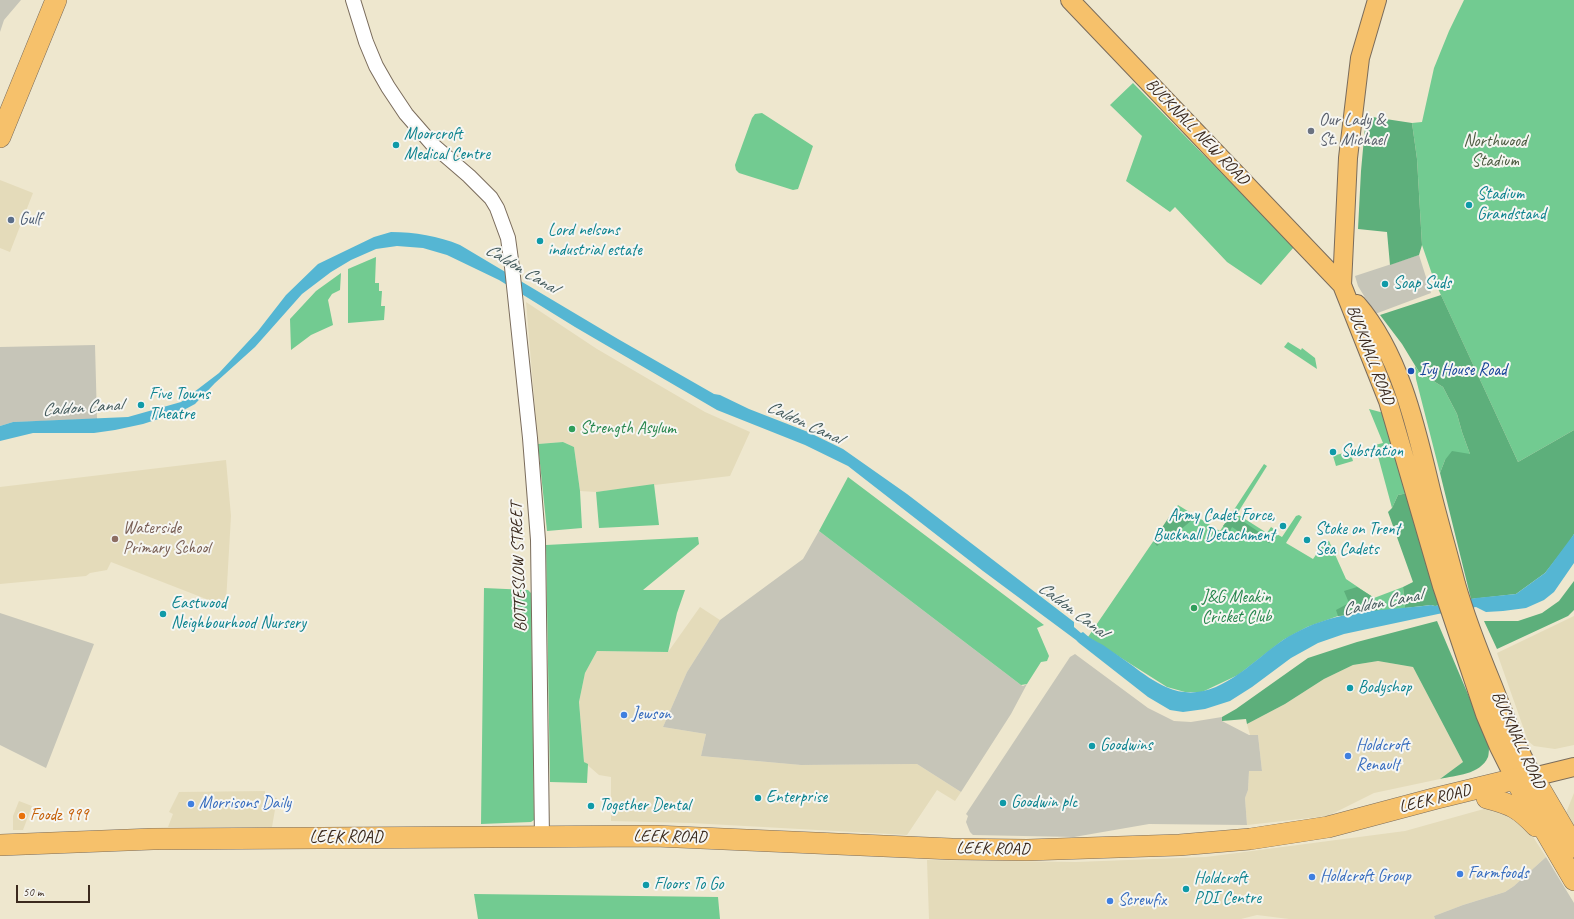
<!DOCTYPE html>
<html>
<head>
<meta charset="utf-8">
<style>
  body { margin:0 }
  #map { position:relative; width:1574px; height:919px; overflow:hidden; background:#eee7ce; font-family:Caveat,sans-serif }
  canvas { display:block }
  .scale { position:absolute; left:16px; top:885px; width:74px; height:18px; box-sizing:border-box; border:2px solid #3b2a1e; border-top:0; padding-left:5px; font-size:12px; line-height:14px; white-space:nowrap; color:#3b2a1e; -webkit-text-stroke:3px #f6f6f2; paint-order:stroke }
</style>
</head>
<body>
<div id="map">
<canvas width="1574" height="919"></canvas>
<div class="scale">50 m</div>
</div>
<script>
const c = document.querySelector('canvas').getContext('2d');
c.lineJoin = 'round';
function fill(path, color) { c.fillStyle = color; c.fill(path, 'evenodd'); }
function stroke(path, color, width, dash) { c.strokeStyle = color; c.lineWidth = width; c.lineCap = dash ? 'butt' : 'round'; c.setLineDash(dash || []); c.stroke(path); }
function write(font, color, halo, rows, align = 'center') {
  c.font = font + ' Caveat,sans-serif'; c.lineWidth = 4; c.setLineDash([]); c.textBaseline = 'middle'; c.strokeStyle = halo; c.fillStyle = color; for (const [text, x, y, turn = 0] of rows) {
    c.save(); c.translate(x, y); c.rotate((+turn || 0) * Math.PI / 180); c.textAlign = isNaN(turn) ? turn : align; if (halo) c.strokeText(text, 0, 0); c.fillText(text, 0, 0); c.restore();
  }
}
const built = new Path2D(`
  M 0,180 L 33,193 L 10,252 L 0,248 Z
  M 526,302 L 597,349 L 705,412 L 750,432 L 730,476 L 596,492 L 580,491 L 574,447 L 563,442 L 538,444 Z
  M 226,460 L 231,516 L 226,602 L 219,604 L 111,562 L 107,570 L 90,573 L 86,576 L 0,584 L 0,487 Z
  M 700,607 L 720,620 L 687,672 L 663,727 L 706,734 L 701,756 L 801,765 L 917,764 L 961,792 L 955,801 L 937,790 L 907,835 L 691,823 L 611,821 L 611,777 L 599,775 L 584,762 L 579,702 L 585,673 L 597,651 L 668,652 Z
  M 1574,616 L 1574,745 L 1555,749 L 1534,746 L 1528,741 L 1497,653 Z
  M 1378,661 L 1413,667 L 1463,762 L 1440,779 L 1374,793 L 1328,816 L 1247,825 L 1245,798 L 1248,790 L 1249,771 L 1262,771 L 1258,735 L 1250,735 L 1247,724 L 1285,704 L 1324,679 L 1353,665 Z
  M 265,791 L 265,796 L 277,798 L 272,827 L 168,827 L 173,814 L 169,812 L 179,792 Z
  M 1574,793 L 1574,827 L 1566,813 Z
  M 19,801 L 32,806 L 23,830 L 13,830 L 13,816 Z
  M 1491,807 L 1502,809 L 1528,829 L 1546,857 L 1514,886 L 1505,892 L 1463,905 L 1434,916 L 1435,919 L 1289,919 L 1257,915 L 1241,919 L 929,919 L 927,860 L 1076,862 L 1206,857 L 1405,831 Z`);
const industrial = new Path2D(`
  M 0,0 L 21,0 L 4,20 L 0,32 Z
  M 1419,255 L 1431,293 L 1375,314 L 1358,286 L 1355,276 Z
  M 95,345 L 97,419 L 13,422 L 0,426 L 0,347 Z
  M 819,531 L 1021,685 L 1023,686 L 1027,684 L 1011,714 L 961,792 L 917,764 L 801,765 L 701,756 L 706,734 L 663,727 L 687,672 L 720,620 L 803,559 Z
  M 0,613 L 94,644 L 46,768 L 0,745 Z
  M 1075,654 L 1148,708 L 1174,721 L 1191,722 L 1222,717 L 1222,721 L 1249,735 L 1258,735 L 1262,771 L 1249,771 L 1248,790 L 1245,798 L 1247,825 L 1149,824 L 1074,837 L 973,835 L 970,832 L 966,822 L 968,816 L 966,814 L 1070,657 Z
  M 1546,857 L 1574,903 L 1574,919 L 1435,919 L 1434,916 L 1463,905 L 1505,892 L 1514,886 Z`);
const green = new Path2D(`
  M 1464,0 L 1574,0 L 1574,430 L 1518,462 L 1434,280 L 1422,245 L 1417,159 L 1412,123 L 1422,122 L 1434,68 L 1449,31 Z
  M 1133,83 L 1294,247 L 1261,285 L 1227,262 L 1175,207 L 1170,212 L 1126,181 L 1142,136 L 1110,105 Z
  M 762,113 L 813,146 L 798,189 L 793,190 L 739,173 L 736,170 L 735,165 L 752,118 L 755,114 Z
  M 376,257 L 375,283 L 379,283 L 379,291 L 382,291 L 381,306 L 385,306 L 384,320 L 348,323 L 348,269 Z
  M 341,273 L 340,290 L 332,294 L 328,300 L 333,325 L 311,335 L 291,350 L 290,319 L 316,291 Z
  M 1288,342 L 1301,350 L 1302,348 L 1315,358 L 1317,369 L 1284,347 Z
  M 1415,366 L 1419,372 L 1443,387 L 1457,414 L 1462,432 L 1470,454 L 1445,460 L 1440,473 L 1416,379 Z
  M 1369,409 L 1384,413 L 1408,493 L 1398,495 L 1392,508 L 1375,445 L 1383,443 Z
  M 563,442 L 574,447 L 580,491 L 582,528 L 547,531 L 538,444 Z
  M 1350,451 L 1353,461 L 1336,466 L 1333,456 Z
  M 1264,464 L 1267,466 L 1237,514 L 1267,533 L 1271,527 L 1274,529 L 1273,532 L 1282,537 L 1296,516 L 1299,515 L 1302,517 L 1286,543 L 1313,559 L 1325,542 L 1326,543 L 1329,541 L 1346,579 L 1374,598 L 1403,587 L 1405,608 L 1338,616 L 1307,627 L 1283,640 L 1238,675 L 1202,692 L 1185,692 L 1167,687 L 1088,637 L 1178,505 L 1220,531 Z
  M 848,477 L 1044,625 L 1037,628 L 1049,656 L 1047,661 L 1041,662 L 1027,684 L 1021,685 L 819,531 Z
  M 654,484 L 659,525 L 599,528 L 596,492 Z
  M 698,537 L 699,544 L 643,590 L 685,590 L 677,613 L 668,652 L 597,651 L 585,673 L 579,702 L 584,762 L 588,764 L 587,783 L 550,782 L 546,545 Z
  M 484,588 L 528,590 L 531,593 L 534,820 L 531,822 L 481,824 Z
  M 474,894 L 718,897 L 720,919 L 478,919 Z`);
const forest = new Path2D(`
  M 1366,116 L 1412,123 L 1417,159 L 1422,245 L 1419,255 L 1390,265 L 1387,232 L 1358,229 L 1361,171 Z
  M 1441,295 L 1518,462 L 1574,430 L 1574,534 L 1568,544 L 1545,573 L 1516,594 L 1471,599 L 1440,473 L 1445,460 L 1452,451 L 1470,454 L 1462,432 L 1457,414 L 1443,387 L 1419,372 L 1402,344 L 1380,315 Z
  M 1408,493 L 1442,605 L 1435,606 L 1431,605 L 1405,608 L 1403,587 L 1413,582 L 1388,512 L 1392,508 L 1398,495 Z
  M 1175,508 L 1192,520 L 1180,530 L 1171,533 L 1157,546 L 1153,541 Z
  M 1232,514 L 1271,540 L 1269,543 L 1261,538 L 1258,541 L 1246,533 L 1244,535 L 1232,527 L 1230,531 L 1223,526 Z
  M 1574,581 L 1574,610 L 1568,616 L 1497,649 L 1484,621 L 1518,621 L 1542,613 L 1559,601 Z
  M 1357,587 L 1373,597 L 1371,605 L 1379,611 L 1338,616 L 1336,610 L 1349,603 L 1344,591 Z
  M 1437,621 L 1489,744 C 1489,748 1489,754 1488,757 C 1480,775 1456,775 1440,779 L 1463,762 L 1413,667 L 1378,661 L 1353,665 L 1324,679 L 1285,704 L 1247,724 L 1246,719 L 1222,721 L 1222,717 L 1236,709 L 1308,658 L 1357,642 Z`);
const water = new Path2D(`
  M 391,232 C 415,232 438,236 460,245 L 618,339 L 714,394 L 720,395 L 749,409 L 808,432 L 843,449 L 907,494 L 1074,622 L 1074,627 L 1081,633 L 1083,632 C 1089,638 1096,641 1103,645 C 1113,652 1123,659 1133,666 C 1143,674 1155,682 1166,687 C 1213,708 1249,663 1283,640 C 1290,635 1299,631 1307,627 C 1346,610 1389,610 1431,605 L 1435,606 L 1476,598 L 1516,594 L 1545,573 L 1574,534 L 1574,563 L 1554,592 L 1544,600 L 1526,608 L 1503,611 L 1486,612 L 1476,607 L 1438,614 L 1344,634 L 1318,643 L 1291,658 L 1252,687 L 1230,701 L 1205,709 L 1183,712 L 1170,710 L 1148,697 L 1079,643 L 1076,640 L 983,571 L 848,466 L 805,445 L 717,410 L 575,327 L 499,280 L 447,255 L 423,248 L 397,246 L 376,249 L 351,260 L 331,272 L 302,294 L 255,347 L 215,383 L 195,404 L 180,412 L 143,424 L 115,430 L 94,433 L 33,433 L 0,441 L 0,426 L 13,422 L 128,417 L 181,402 L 219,373 L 258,331 L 286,295 L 318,264 L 374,237 Z`);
const minor = new Path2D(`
  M 353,0 L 366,42 L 376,66 L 388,87 L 406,114 L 433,145 L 469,176 L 491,198 L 497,208 L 508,238 L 512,267 L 530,438 L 538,540 L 542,838`);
const major = new Path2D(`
  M 1070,0 L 1342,285 L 1388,401 L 1442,586 L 1485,714 L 1499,747 L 1515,779
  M 1342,285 L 1348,158 L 1360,58 L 1377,0
  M 1357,304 C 1400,354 1416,427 1431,490 C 1439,522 1448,553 1456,584 C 1466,619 1479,652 1493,686 C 1505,717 1517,748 1533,777 L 1574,767`);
const highway = new Path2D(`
  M 0,137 L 56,0
  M 1515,779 L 1574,880
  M 1487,798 C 1511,804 1519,808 1536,826
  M 0,845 L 153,839 L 655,836 L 952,849 L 1027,850 L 1179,845 L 1250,839 L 1328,827 L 1437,798 L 1515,779 L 1533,777 L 1574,847`);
const markers = [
  [1311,131,4,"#6b7280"],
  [396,145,4,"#0f9aa8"],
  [1469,205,4,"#0f9aa8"],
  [11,220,4,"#5c6f8a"],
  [540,241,4,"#0f9aa8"],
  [1385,284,4,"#0f9aa8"],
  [1411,371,4,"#1a4fb4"],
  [141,405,4,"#0f9aa8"],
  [572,429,4,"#2e9e5b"],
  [1333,452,4,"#0f9aa8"],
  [1283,526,4,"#0f9aa8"],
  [115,539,4,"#8d6e63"],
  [1307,540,4,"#0f9aa8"],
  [1194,608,4,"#2e9e5b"],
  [163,614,4,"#0f9aa8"],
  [1350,688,4,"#0f9aa8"],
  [624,715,4,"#3f7fe0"],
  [1092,746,4,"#0f9aa8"],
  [1348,756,4,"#3f7fe0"],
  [758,798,4,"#0f9aa8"],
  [1003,803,4,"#0f9aa8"],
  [191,804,4,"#3f7fe0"],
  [591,806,4,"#0f9aa8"],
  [22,816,4,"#e8710a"],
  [1460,874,4,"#3f7fe0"],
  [1312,877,4,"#3f7fe0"],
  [646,885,4,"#0f9aa8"],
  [1186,889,4,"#0f9aa8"],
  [1110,901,4,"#3f7fe0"]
];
const worshipNames = [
  ["Our Lady &",1319,121],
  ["St. Michael",1319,141]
];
const streetNames = [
  ["BUCKNALL NEW ROAD",1197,132,46],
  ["BUCKNALL ROAD",1370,355,69],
  ["BOTTESLOW STREET",519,567,-92],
  ["BUCKNALL ROAD",1518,740,65],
  ["LEEK ROAD",1435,799,-14],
  ["LEEK ROAD",670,837,1],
  ["LEEK ROAD",346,838],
  ["LEEK ROAD",993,849,1]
];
const cultureNames = [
  ["Moorcroft",404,135],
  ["Medical Centre",404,155],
  ["Stadium",1477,195],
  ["Grandstand",1477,215],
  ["Lord nelsons",548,231],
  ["industrial estate",548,251],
  ["Soap Suds",1393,284],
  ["Five Towns",149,395],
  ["Theatre",149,415],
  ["Substation",1341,452],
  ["Army Cadet Force,",1275,516,"right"],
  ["Bucknall Detachment",1275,536,"right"],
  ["Stoke on Trent",1315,530],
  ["Sea Cadets",1315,550],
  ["Eastwood",171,604],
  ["Neighbourhood Nursery",171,624],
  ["Bodyshop",1358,688],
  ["Goodwins",1100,746],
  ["Enterprise",766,798],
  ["Goodwin plc",1011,803],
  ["Together Dental",599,806],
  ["Holdcroft",1194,879],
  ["PDI Centre",1194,899],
  ["Floors To Go",654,885]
];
const parkNames = [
  ["Northwood",1495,142],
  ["Stadium",1495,162]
];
const serviceNames = [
  ["Gulf",19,220]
];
const transitNames = [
  ["Ivy House Road",1419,371]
];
const leisureNames = [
  ["Strength Asylum",580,429],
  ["J&G Meakin",1202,598],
  ["Cricket Club",1202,618]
];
const educationNames = [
  ["Waterside",123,529],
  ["Primary School",123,549]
];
const shopNames = [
  ["Jewson",632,715],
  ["Holdcroft",1356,746],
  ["Renault",1356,766],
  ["Morrisons Daily",199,804],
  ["Farmfoods",1468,874],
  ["Holdcroft Group",1320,877],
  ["Screwfix",1118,901]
];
const foodNames = [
  ["Foodz 999",30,816]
];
const waterNames = [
  ["Caldon Canal",521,269,31],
  ["Caldon Canal",82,408,-4],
  ["Caldon Canal",804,423,25],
  ["Caldon Canal",1382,603,-11],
  ["Caldon Canal",1072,610,37]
];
fill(built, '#e4dbba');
fill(industrial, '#c6c5b8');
fill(green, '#72cb91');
fill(forest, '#5daf7b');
fill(water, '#55b6d3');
stroke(minor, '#7a6c5c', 16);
stroke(major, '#7a6c5c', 20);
stroke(highway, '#7a6c5c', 22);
stroke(minor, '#fff', 14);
stroke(major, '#f6c16b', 18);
stroke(highway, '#f6c16b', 21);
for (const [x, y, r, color] of markers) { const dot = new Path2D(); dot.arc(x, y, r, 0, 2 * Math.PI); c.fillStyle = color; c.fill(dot); stroke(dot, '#f6f6f2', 1.5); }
write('17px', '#5b616d', '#f6f6f2', worshipNames, 'left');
write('17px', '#3b2a1e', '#f6f6f2', streetNames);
write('17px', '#0d838f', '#f6f6f2', cultureNames, 'left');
write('17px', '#4c5a40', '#f6f6f2', parkNames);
write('17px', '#4e5e75', '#f6f6f2', serviceNames, 'left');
write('17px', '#164399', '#f6f6f2', transitNames, 'left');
write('17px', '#27864d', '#f6f6f2', leisureNames, 'left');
write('17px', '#785e54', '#f6f6f2', educationNames, 'left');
write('17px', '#366cbe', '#f6f6f2', shopNames, 'left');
write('17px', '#c56008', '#f6f6f2', foodNames, 'left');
write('italic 18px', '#445b5d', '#f6f6f2', waterNames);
</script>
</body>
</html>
